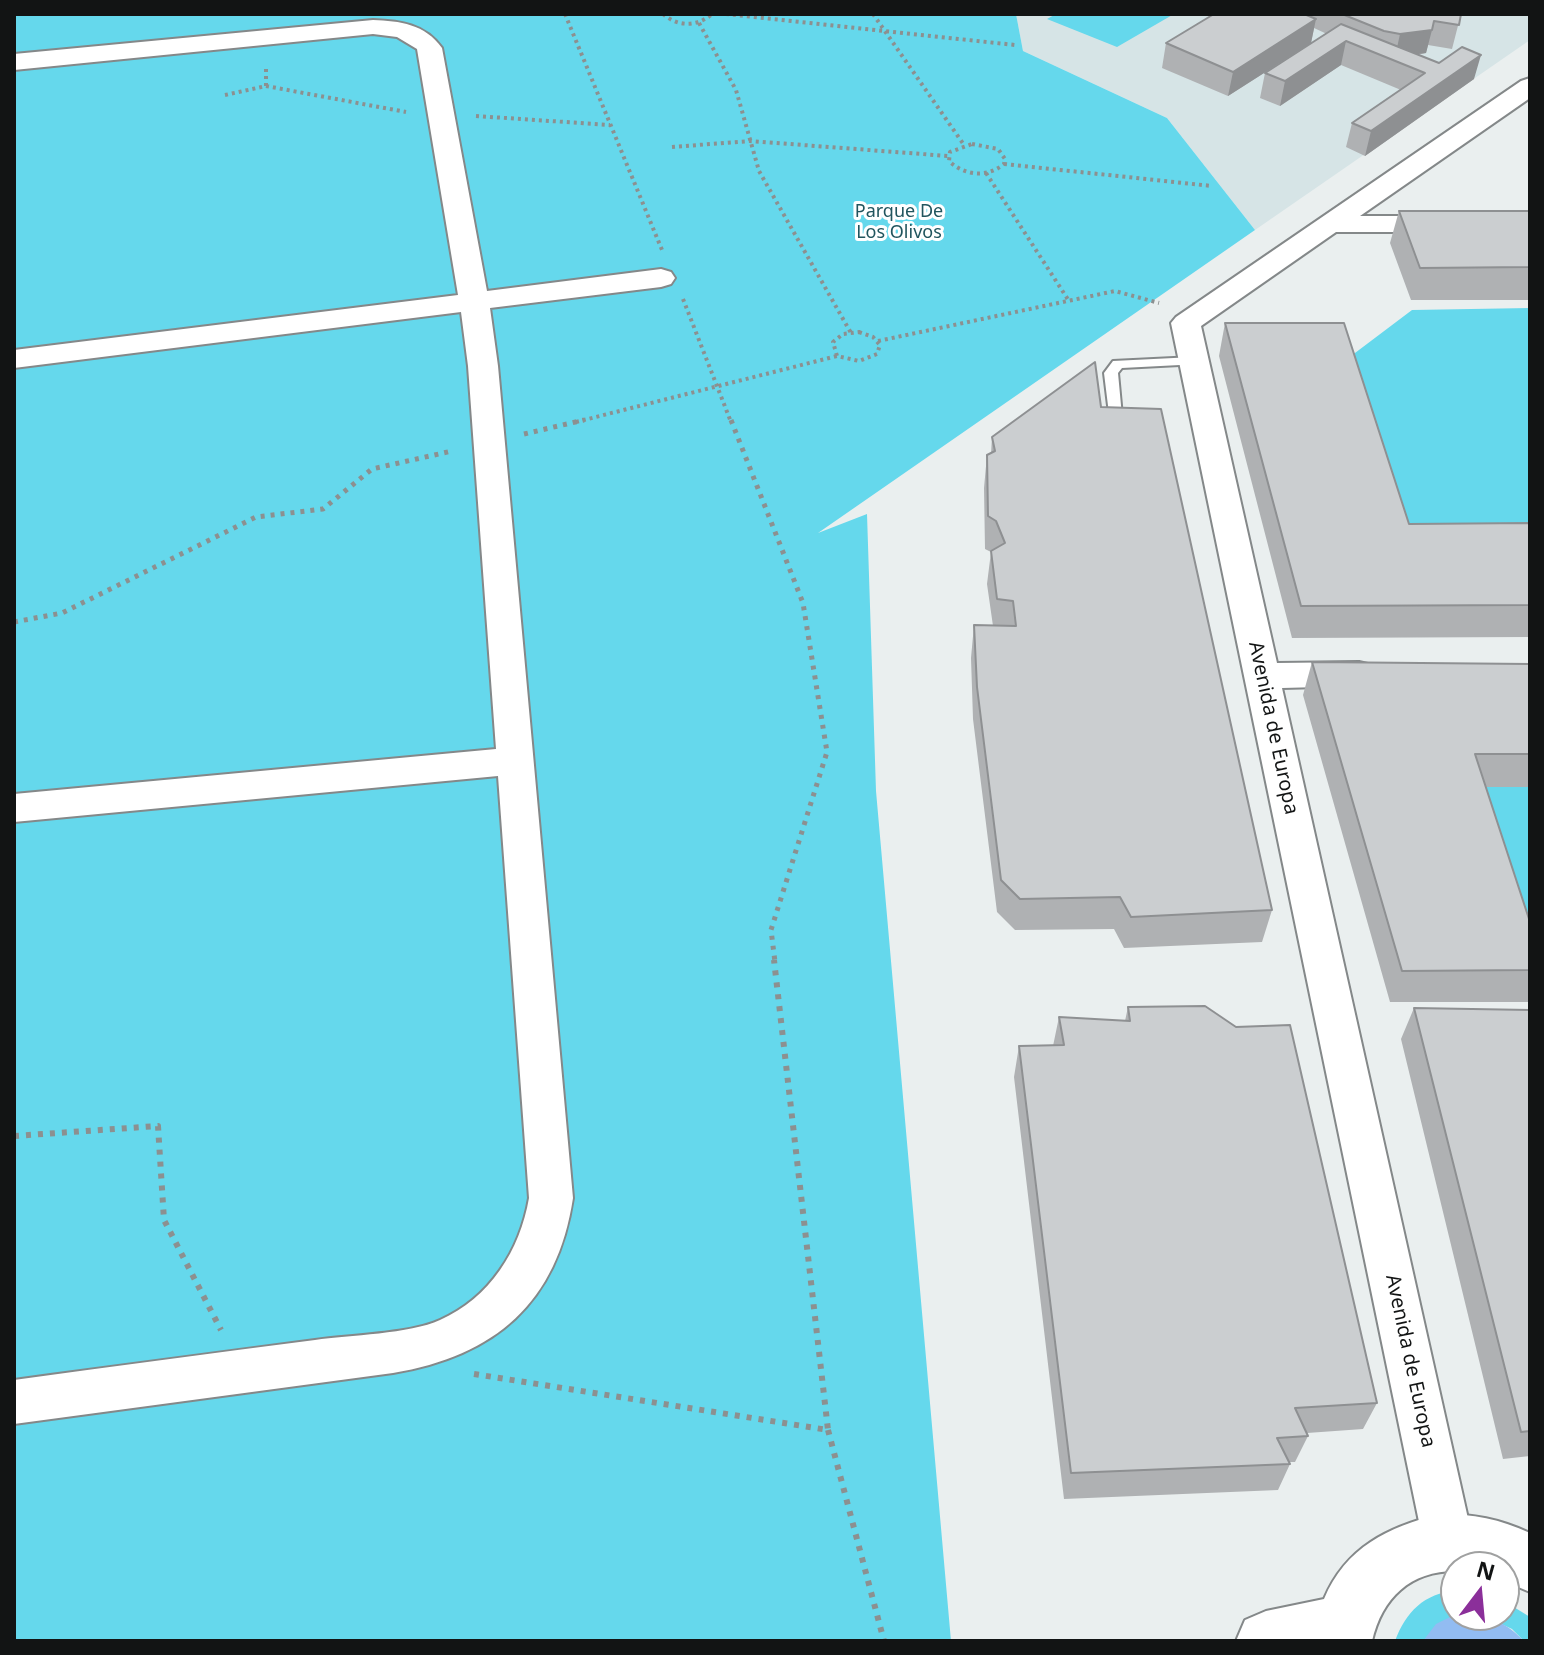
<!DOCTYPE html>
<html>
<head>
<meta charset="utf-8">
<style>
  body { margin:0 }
  #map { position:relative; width:1544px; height:1655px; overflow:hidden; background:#eaefef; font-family:"Noto Sans",sans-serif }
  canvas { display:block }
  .frame { position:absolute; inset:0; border:16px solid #121414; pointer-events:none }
  .north { position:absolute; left:1440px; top:1551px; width:80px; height:80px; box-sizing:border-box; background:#fff; border:2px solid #a0a1a1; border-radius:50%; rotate:16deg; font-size:22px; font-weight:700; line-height:32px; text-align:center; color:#121414 }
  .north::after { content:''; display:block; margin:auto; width:28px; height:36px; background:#8b2f9a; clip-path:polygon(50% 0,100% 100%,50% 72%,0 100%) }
</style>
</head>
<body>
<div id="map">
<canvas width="1544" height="1655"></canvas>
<div class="frame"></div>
<div class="north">N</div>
</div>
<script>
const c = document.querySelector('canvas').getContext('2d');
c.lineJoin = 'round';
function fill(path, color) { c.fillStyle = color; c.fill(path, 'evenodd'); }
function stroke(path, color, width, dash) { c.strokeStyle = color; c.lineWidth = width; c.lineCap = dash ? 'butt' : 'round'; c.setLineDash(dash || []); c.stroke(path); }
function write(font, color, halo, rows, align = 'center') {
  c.font = font + ' "Noto Sans",sans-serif'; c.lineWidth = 6; c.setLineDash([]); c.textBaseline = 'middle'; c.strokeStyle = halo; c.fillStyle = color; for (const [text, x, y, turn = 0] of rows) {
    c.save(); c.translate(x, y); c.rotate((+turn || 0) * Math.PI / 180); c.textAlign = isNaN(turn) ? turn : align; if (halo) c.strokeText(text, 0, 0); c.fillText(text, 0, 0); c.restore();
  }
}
const built = new Path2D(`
  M 1016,14 L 1530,14 L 1530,40 L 1255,230 L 1167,118 L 1023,51 Z`);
const green = new Path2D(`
  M 14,14 L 1016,14 L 1023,51 L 1167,118 L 1255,230 L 818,533 L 867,514 L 876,791 L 951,1641 L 14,1641 Z
  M 1056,14 L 1174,14 L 1117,47 L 1047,19 Z
  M 1530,308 L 1530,549 L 1409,548 L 1351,356 L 1412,310 Z
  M 1463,787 L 1530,787 L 1530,972 Z
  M 1456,1591 L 1456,1614 L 1423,1641 L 1395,1641 C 1406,1612 1424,1593 1456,1591 Z
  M 1504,1601 L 1530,1617 L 1530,1641 L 1524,1641 L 1512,1629 L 1482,1615 L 1504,1615 Z`);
const water = new Path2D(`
  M 1456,1614 C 1487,1617 1500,1617 1524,1641 L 1423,1641 L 1436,1624 Z`);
const pathFar2 = new Path2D(`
  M 565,14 L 662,250
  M 663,14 C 678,27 697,27 712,14
  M 726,14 L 1015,45
  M 873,14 L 964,145
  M 699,23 L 736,90 L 759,171 L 851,333
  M 266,86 L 406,112
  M 225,95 L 266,86 L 266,67
  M 476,116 L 610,125
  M 972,144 L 998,149 L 1005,159 L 1004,164 C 987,178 965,176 949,161 L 950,152 Z
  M 672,147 L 750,141 L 948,156
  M 1004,164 L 1212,186
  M 986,173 L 1069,301
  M 683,299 L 731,422
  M 859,332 L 873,337 L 880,345 L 877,354 L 859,361 L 837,356 L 833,342 L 843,334 Z
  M 878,341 L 1115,291 L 1159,303
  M 576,422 L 837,356`);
const pathFar1 = new Path2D(`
  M 731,420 L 803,603 L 827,752 L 771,930 L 775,962
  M 524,434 L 584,420
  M 14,622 L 62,613 L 256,517 L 323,509 L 372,469 L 452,451`);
const path = new Path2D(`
  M 14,1136 L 158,1126 L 164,1220 L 221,1330
  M 474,1374 L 828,1430 L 774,960
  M 828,1430 L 884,1641`);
const service = new Path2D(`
  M 1194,357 L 1201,361 L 1199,364 L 1122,368 L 1118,373 L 1123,427 L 1121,430 L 1111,430 L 1104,373 L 1113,361 Z`);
const minor = new Path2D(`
  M 373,20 C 400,21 425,24 442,48 L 487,291 L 661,269 L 671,272 L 675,278 L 671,284 L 661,287 L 490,308 L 498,366 L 573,1198 C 557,1303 495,1356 393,1373 L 14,1424 L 14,1380 C 114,1366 214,1353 315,1340 C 349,1335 410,1334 440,1320 C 490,1298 520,1250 529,1198 L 498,776 L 14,822 L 14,794 L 496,749 L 468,366 L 461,312 L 14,368 L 14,350 L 458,295 L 417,49 L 397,37 L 373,34 L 14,70 L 14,54 Z
  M 1530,78 L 1530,98 L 1360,216 L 1530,216 L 1530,232 L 1336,232 L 1201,326 L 1277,663 L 1359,662 L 1372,665 L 1377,674 L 1372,683 L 1359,686 L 1282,688 L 1473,1541 L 1466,1558 L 1448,1566 L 1430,1558 L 1423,1541 L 1171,323 L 1176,317 L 1521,81 Z`);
const tertiary = new Path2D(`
  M 1440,1514 C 1473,1514 1500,1519 1530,1533 L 1530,1592 L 1504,1581 L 1504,1567 L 1456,1567 L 1456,1571 C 1410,1571 1382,1598 1372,1641 L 1236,1641 L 1245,1620 L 1266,1611 L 1324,1599 C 1346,1547 1388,1527 1440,1514 Z`);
const wall = new Path2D(`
  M 1214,14 L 1461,14 L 1452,49 L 1428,45 L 1426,53 L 1417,55 L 1474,79 L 1365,156 L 1346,147 L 1352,123 L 1401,90 L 1341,65 L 1280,106 L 1260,98 L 1265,73 L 1327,34 L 1314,28 L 1311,43 L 1228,96 L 1162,68 L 1166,43 Z
  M 1399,211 L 1530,211 L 1530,300 L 1411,300 L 1390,243 Z
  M 1225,323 L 1409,524 L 1530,523 L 1530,637 L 1292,638 L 1219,356 Z
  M 1101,407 L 1272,910 L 1262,942 L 1124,948 L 1114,929 L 1015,930 L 997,912 L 973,719 L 971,658 L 974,625 L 993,626 L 987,584 L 991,552 L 985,549 L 984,488 L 987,455 L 991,454 L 992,437 Z
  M 1312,662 L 1530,664 L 1530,787 L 1486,787 L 1530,970 L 1530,1002 L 1390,1002 L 1303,695 Z
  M 1128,1007 L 1377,1403 L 1363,1429 L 1307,1433 L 1308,1436 L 1295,1462 L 1289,1462 L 1290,1464 L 1278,1490 L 1064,1499 L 1014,1077 L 1019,1046 L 1053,1046 L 1059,1017 L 1125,1021 Z
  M 1414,1008 L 1530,1010 L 1530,1456 L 1503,1459 L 1401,1039 Z`);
const shadedWall = new Path2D(`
  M 1316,19 L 1311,43 L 1228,96 L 1233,72 Z
  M 1432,30 L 1426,53 L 1395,57 L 1400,34 Z
  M 1346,41 L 1341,65 L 1280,106 L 1285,81 Z
  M 1481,55 L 1474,79 L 1365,156 L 1371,131 Z`);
const building = new Path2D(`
  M 1214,14 L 1304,14 L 1316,19 L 1233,72 L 1166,43 Z
  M 1342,14 L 1461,14 L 1459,25 L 1434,21 L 1432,30 L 1400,34 L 1384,31 Z
  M 1341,24 L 1439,63 L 1462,47 L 1481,55 L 1371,131 L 1352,123 L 1425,73 L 1346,41 L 1285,81 L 1265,73 Z
  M 1399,211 L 1530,211 L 1530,267 L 1420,268 Z
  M 1225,323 L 1344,323 L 1409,524 L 1530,523 L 1530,605 L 1301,606 Z
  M 1095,362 L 1101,407 L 1161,409 L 1272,910 L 1131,917 L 1120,897 L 1020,899 L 1001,880 L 977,687 L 974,625 L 1016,626 L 1013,601 L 997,599 L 991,551 L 1005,543 L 996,521 L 988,516 L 987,455 L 995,451 L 992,437 Z
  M 1312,662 L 1530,664 L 1530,754 L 1475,754 L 1530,922 L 1530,970 L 1402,971 Z
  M 1205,1006 L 1236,1027 L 1290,1025 L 1377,1403 L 1295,1408 L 1308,1436 L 1277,1438 L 1290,1464 L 1071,1473 L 1019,1046 L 1064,1045 L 1059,1017 L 1130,1021 L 1128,1007 Z
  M 1414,1008 L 1530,1010 L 1530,1431 L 1521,1432 Z`);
const farParknames = [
  ["Parque De",899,212],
  ["Los Olivos",899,233]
];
const streetNames = [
  ["Avenida de Europa",1273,728,78],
  ["Avenida de Europa",1410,1361,78]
];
fill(built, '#d6e4e6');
fill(green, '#65d8ec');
fill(water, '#92bcf2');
stroke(service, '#848889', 4);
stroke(minor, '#848889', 4);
stroke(tertiary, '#848889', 4);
stroke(pathFar2, '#8c9090', 4, [3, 4]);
stroke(pathFar1, '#8c9090', 5, [4, 6]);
stroke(path, '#8c9090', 6, [5, 7]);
fill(service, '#fff');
fill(minor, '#fff');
fill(tertiary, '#fff');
fill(wall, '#afb1b3');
fill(shadedWall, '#8e9092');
fill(building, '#cbced0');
stroke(building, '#8e9092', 2);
write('18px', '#21555e', '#fff', farParknames);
write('20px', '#121414', '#fff', streetNames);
</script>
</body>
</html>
